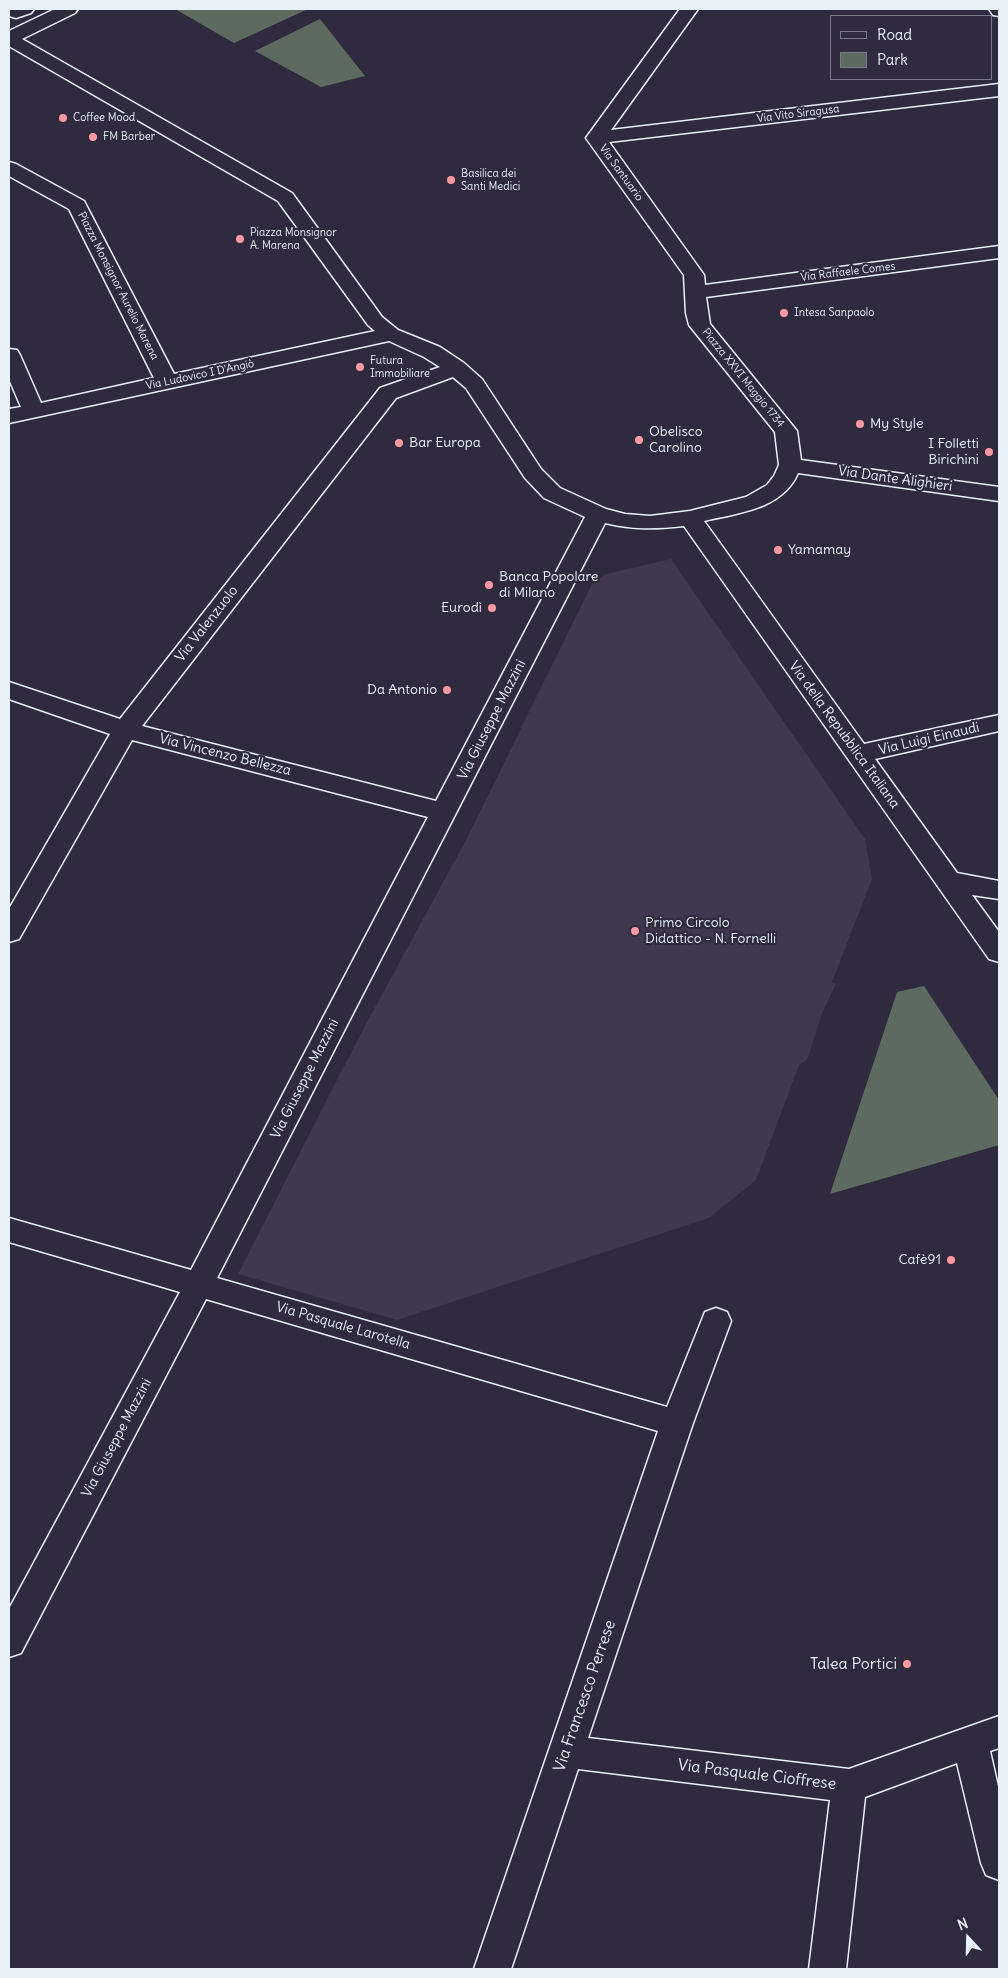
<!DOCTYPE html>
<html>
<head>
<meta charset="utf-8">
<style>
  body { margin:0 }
  #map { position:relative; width:1008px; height:1978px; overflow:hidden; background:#2f2a3d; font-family:Delius,sans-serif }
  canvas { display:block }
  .frame { position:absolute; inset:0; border:10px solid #e8f1f8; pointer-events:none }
  .legend { position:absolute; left:830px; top:15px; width:162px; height:65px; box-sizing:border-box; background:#2f2a3d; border:1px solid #797a88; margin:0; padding:6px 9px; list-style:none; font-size:15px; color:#e8f1f8 }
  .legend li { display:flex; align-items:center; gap:10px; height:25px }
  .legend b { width:25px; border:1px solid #797a88 }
  .north { position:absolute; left:943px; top:1913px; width:50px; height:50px; -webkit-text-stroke:4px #2f2a3d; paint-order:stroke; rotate:339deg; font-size:14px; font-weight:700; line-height:20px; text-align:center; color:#e8f1f8 }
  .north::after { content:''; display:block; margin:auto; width:18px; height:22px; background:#e8f1f8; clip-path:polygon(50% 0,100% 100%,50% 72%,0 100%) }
</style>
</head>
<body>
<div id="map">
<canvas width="1008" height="1978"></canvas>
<div class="frame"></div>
<ul class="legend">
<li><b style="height:6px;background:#2f2a3d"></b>Road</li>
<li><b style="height:14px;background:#5d6a60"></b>Park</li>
</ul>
<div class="north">N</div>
</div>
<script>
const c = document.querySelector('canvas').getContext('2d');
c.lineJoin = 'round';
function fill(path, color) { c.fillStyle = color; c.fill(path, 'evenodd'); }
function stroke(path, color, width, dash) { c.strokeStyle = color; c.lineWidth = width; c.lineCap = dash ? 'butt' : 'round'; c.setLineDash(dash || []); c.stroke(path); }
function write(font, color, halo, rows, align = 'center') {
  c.font = font + ' Delius,sans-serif'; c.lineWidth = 4.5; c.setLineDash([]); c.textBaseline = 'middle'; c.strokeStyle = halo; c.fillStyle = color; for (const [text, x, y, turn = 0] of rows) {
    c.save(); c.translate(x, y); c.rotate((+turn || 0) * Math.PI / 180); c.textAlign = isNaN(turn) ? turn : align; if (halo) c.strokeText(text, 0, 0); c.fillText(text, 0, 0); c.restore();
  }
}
const built = new Path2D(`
  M 671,559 L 865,839 L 872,879 L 832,982 L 836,984 L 823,1011 L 807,1060 L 799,1065 L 756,1180 L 709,1218 L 397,1320 L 238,1274 L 360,1035 L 466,840 L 593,582 L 606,574 Z`);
const green = new Path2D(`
  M 175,9 L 308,9 L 234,43 Z
  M 320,19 L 365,76 L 321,87 L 255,51 Z
  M 924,986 L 999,1100 L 999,1145 L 830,1194 L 897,992 Z`);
const minor = new Path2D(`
  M 10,9 L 34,9 L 31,13 L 16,18 L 9,16 Z
  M 55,9 L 78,9 L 75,13 L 22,39 L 292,193 L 382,317 L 398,330 L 440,347 L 464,363 L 482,379 L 541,469 L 560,488 L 606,509 L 625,514 L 650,516 L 690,511 L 746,497 L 767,485 L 774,476 L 779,465 L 775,432 L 689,325 L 686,313 L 684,275 L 586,138 L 680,9 L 698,9 L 611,130 L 999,84 L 999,96 L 609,142 L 704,275 L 705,285 L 999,246 L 999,258 L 706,297 L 710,324 L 797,431 L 801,460 L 999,487 L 999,501 L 798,473 C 783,509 738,513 704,521 L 864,744 L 999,715 L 999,731 L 875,759 L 957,873 L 999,881 L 999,899 L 972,895 L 999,932 L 999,962 L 989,959 L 684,526 C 655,529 634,530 605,523 L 217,1278 L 667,1407 L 705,1312 L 716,1308 L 727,1312 L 731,1321 L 693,1423 L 588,1738 L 849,1769 L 999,1716 L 999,1748 L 990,1751 L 999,1791 L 999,1880 L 986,1875 L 981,1863 L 957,1763 L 865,1797 L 846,1969 L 809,1969 L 830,1800 L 578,1769 L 511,1969 L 474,1969 L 658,1431 L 206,1299 L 21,1653 L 9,1657 L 9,1609 L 180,1292 L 9,1242 L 9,1218 L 191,1270 L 428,817 L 132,740 L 19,939 L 9,942 L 9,909 L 110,734 L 9,699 L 9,682 L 120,719 L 380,388 L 440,367 L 424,357 L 389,341 L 9,423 L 9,409 L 21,407 L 9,379 L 9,349 L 17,350 L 20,355 L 41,403 L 154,378 L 69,209 L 9,176 L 9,162 L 16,164 L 84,201 L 174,374 L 375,331 L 368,325 L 278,201 L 9,46 L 9,31 ZM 453,377 L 466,388 L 525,478 L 544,498 L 585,517 L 436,801 L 142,726 L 396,398 Z
  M 989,9 L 999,9 L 999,16 L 993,15 Z`);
const markers = [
  [63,118,5,"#ff9aa2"],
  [93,137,5,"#ff9aa2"],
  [451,180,5,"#ff9aa2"],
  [240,239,5,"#ff9aa2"],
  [784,313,5,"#ff9aa2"],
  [360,367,5,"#ff9aa2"],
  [860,424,5,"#ff9aa2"],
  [639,440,5,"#ff9aa2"],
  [399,443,5,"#ff9aa2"],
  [989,452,5,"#ff9aa2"],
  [778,550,5,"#ff9aa2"],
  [489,585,5,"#ff9aa2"],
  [492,608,5,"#ff9aa2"],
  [447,690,5,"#ff9aa2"],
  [635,931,5,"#ff9aa2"],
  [951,1260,5,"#ff9aa2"],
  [907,1664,5,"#ff9aa2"]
];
const farStreetnames = [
  ["Via Vito Siragusa",798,114,-7],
  ["Via Santuario",621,173,54],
  ["Via Raffaele Comes",848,272,-7],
  ["Piazza Monsignor Aurelio Marena",118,286,63],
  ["Via Ludovico I D'Angiò",200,375,-12],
  ["Piazza XXVI Maggio 1734",743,378,51]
];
const farPoinames = [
  ["Coffee Mood",73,118],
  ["FM Barber",103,137],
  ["Basilica dei",461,174],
  ["Santi Medici",461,187],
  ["Piazza Monsignor",250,233],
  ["A. Marena",250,246],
  ["Intesa Sanpaolo",794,313],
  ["Futura",370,361],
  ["Immobiliare",370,374]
];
const poiNames = [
  ["My Style",870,424],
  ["Obelisco",649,432],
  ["Carolino",649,448],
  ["Bar Europa",409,443],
  ["I Folletti",979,444,"right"],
  ["Birichini",979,460,"right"],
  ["Yamamay",788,550],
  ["Banca Popolare",499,577],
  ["di Milano",499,593],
  ["Eurodì",482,608,"right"],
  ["Da Antonio",437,690,"right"],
  ["Primo Circolo",645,923],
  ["Didattico - N. Fornelli",645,939],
  ["Cafè91",941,1260,"right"]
];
const streetNames = [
  ["Via Dante Alighieri",895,479,8],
  ["Via Valenzuolo",207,624,-52],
  ["Via Giuseppe Mazzini",492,720,-63],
  ["Via della Repubblica Italiana",844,735,54],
  ["Via Luigi Einaudi",929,739,-13],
  ["Via Vincenzo Bellezza",225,755,14],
  ["Via Giuseppe Mazzini",305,1079,-63],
  ["Via Pasquale Larotella",343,1326,16],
  ["Via Giuseppe Mazzini",117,1438,-62]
];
const nearPoinames = [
  ["Talea Portici",897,1664]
];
const nearStreetnames = [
  ["Via Francesco Perrese",585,1696,-71],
  ["Via Pasquale Cioffrese",757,1775,7]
];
fill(built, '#40384e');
fill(green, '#5d6a60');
stroke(minor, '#e8f1f8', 3);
fill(minor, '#2f2a3d');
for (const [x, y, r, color] of markers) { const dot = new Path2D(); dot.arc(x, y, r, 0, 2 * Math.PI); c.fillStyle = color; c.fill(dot); stroke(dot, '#2f2a3d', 2); }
write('11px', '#e8f1f8', '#2f2a3d', farStreetnames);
write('11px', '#e8f1f8', '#2f2a3d', farPoinames, 'left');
write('14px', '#e8f1f8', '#2f2a3d', poiNames, 'left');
write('14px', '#e8f1f8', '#2f2a3d', streetNames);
write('16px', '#e8f1f8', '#2f2a3d', nearPoinames, 'right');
write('16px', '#e8f1f8', '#2f2a3d', nearStreetnames);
</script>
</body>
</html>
